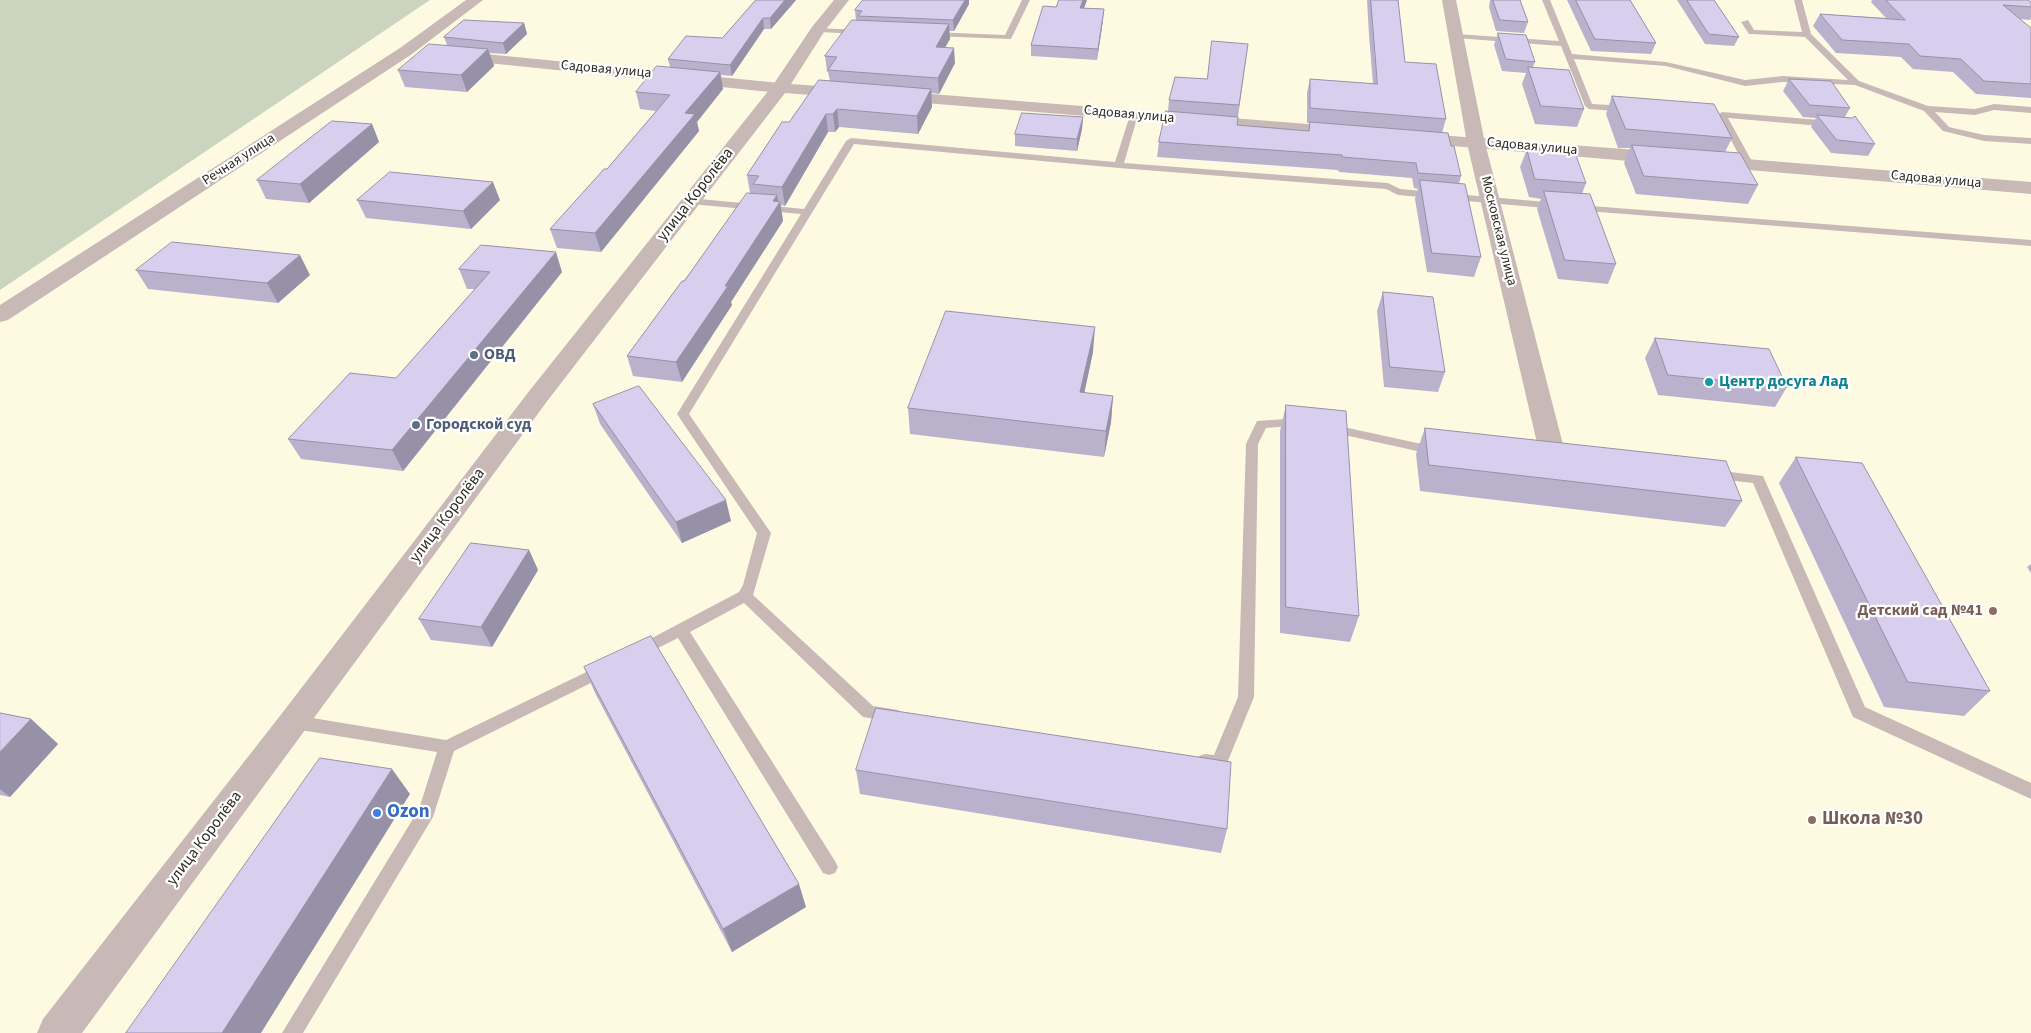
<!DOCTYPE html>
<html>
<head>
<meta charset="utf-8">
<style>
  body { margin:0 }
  canvas { display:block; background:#fefae2 }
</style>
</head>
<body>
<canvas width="2031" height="1033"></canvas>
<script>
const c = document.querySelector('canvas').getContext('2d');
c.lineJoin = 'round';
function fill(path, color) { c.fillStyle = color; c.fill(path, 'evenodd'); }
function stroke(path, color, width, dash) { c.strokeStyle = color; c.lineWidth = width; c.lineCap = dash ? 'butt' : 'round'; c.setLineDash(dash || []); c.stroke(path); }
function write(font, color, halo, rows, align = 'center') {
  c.font = font + ' "Source Sans 3",sans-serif'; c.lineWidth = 4.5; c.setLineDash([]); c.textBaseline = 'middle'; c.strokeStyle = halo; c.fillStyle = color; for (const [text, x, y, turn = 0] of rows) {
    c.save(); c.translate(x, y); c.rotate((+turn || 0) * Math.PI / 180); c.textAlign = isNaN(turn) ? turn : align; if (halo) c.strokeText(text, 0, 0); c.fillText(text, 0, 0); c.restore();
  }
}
const green = new Path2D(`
  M 0,0 L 430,0 L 0,290 Z`);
const service = new Path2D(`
  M 1022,0 L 1030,0 L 1011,39 L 931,36 L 927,34 L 931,32 L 1005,35 Z
  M 1542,0 L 1550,0 L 1572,54 L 1666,62 L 1745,80 L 1783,76 L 1848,80 L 1805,37 L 1752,34 L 1749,34 L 1741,22 L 1748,20 L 1754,30 L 1802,32 L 1794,0 L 1802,0 L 1811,34 L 1859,81 L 1928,106 L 1975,109 L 1994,104 L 2031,107 L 2031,113 L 1994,110 L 1975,115 L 1935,112 L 1949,127 L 1984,135 L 2031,138 L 2031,144 L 1984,141 L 1943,131 L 1924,111 L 1855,85 L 1783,82 L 1745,86 L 1666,66 L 1574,59 L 1592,104 L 1627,106 L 1631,109 L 1627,112 L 1589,109 L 1585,106 L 1561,46 L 1456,38 L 1452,36 L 1456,34 L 1559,41 Z
  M 815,28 L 862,30 L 866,32 L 862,34 L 818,32 L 814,30 Z
  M 1134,112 L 1138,115 L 1124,163 L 1388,183 L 1400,189 L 1557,203 L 1562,206 L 1557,209 L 1398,195 L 1386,189 L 1119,168 L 854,144 L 689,414 L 771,533 L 753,595 L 873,706 L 898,710 L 900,715 L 898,720 L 892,722 L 863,717 L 744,603 L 690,632 L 835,861 L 838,867 L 835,873 L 829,875 L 823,873 L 678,638 L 640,657 L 635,655 L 632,651 L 635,647 L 739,592 L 743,585 L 757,533 L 677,414 L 801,214 L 690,204 L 685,201 L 690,198 L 804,209 L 846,141 L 851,138 L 1115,162 L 1130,115 Z
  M 1722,112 L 1832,121 L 1836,124 L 1832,127 L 1728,118 L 1754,165 L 1749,168 L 1744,165 L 1718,115 Z
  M 1578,205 L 2031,240 L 2031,246 L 1574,210 L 1573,208 Z
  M 1299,418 L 1303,419 L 1305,422 L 1303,425 L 1266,428 L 1258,444 L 1254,697 L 1225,768 C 1216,771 1208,769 1199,766 L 1197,761 L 1199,756 L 1205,754 L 1214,755 L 1238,697 L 1246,444 L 1257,421 Z
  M 1330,424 L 1417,443 L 1436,445 L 1442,449 L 1436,453 L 1417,451 L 1326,431 L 1324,428 Z
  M 1714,470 L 1763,476 L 1865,707 L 2031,783 L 2031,799 L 1853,717 L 1753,483 L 1709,478 L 1707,475 L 1709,472 Z
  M 605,663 L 611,665 L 613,669 L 611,673 L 454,751 L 433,817 L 303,1033 L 282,1033 L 419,809 L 437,752 L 294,729 L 288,727 L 286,722 L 288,717 L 294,715 L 446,740 Z`);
const minor = new Path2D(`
  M 466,0 L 483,0 L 412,54 L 8,320 L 0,322 L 0,305 L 400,48 Z
  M 1442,0 L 1456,0 L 1485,143 L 1567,460 L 1563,466 L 1554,469 L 1545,466 L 1541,460 L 1467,143 Z
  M 455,51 L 780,83 L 786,84 L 789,88 L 786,92 L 780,93 L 449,59 L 447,56 L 449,53 Z`);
const tertiary = new Path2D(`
  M 834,0 L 849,0 L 824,32 L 791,84 L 849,88 L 855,89 L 858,93 L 855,97 L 849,98 L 785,93 L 548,400 L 82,1033 L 37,1033 L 43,1019 L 283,712 L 530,390 L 773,85 L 812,27 Z
  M 894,91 L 1345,127 L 1351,128 L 1354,132 L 1351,136 L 1345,137 L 888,100 L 885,96 L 888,92 Z
  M 1412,133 L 1664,152 L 1671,154 L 1673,158 L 1671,162 L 1664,164 L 1406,142 L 1403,138 L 1406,134 Z
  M 1709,156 L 2031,182 L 2031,194 L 1702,166 L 1700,162 L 1702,158 Z`);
const wall = new Path2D(`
  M 756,0 L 796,0 L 771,29 L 764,29 L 732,76 L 721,75 L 723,89 L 697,122 L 699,131 L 601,252 L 557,248 L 550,229 L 607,169 L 656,111 L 640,109 L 636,92 L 670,67 L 668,59 L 722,38 Z
  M 1059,0 L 1087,0 L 1084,8 L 1103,20 L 1097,60 L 1031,56 L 1031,45 L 1056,7 Z
  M 1367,0 L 1398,0 L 1405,62 L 1446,119 L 1442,133 L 1451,146 L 1461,176 L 1459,184 L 1481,257 L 1474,277 L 1427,272 L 1415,199 L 1418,189 L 1414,188 L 1412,178 L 1339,172 L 1338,170 L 1157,157 L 1159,142 L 1168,111 L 1169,100 L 1207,79 L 1248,44 L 1237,125 L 1308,131 L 1309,123 L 1307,123 L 1307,93 L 1310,79 L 1373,84 L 1369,35 Z
  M 1490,0 L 1520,0 L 1528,22 L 1524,33 L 1496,31 L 1489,7 Z
  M 1567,0 L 1630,0 L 1656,43 L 1651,54 L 1591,51 Z
  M 1677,0 L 1714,0 L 1739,37 L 1734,46 L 1705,44 Z
  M 1872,0 L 2028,0 L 2031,2 L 2031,18 L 2030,20 L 2020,19 L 2031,28 L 2031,98 L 1976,94 L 1953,72 L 1913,69 L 1901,57 L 1836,53 L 1813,26 L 1820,14 L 1886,18 L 1871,2 Z
  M 969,4 L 954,31 L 949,31 L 950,39 L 945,47 L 955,63 L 939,94 L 932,93 L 932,107 L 918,134 L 839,127 L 835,132 L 828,132 L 785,206 L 781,205 L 783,221 L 731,302 L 732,305 L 682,382 L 633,376 L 627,356 L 750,193 L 747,175 L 789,122 L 830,81 L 828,72 L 827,72 L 825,56 L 856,21 L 855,10 Z
  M 524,23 L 527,34 L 506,54 L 489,53 L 494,66 L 467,92 L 405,87 L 398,70 L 447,45 L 444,37 Z
  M 1498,33 L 1535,62 L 1533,67 L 1584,109 L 1577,127 L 1535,124 L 1522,84 L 1526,73 L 1502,71 L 1494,45 Z
  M 1789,79 L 1850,108 L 1845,117 L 1875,144 L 1868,156 L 1831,153 L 1811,127 L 1816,118 L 1803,117 L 1783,91 Z
  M 1612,96 L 1732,138 L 1725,152 L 1758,185 L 1748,204 L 1636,194 L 1624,163 L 1630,148 L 1618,148 L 1606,114 Z
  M 1083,117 L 1082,129 L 1077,151 L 1015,146 L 1015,134 Z
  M 372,124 L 379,142 L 309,203 L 266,199 L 257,180 Z
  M 1527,149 L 1586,183 L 1582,194 L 1616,264 L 1608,284 L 1558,279 L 1537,209 L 1541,199 L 1529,197 L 1520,167 Z
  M 357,200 L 500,200 L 471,229 L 366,218 Z
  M 459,269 L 562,272 L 403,471 L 301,459 L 288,439 L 396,378 L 475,289 L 467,289 Z
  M 136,270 L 310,275 L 278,303 L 148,289 Z
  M 1383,292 L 1445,372 L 1438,392 L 1384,387 L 1377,311 Z
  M 1655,338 L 1787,387 L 1775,407 L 1658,395 L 1645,358 Z
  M 1093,352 L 1084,393 L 1113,396 L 1111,422 L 1104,457 L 910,434 L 908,408 Z
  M 593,404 L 731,521 L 682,543 L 600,424 Z
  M 1286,405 L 1359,616 L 1350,642 L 1280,633 L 1280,431 Z
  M 1425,428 L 1742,501 L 1725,527 L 1420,491 L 1416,454 Z
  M 1796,457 L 1990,691 L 1964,716 L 1884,707 L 1779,483 Z
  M 529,550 L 538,570 L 492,647 L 431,640 L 419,619 Z
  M 2031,564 L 2031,573 L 2027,567 Z
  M 584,667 L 806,907 L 732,952 L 595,693 Z
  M 0,713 L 31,719 L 58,744 L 10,797 L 0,795 Z
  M 856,770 L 1227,829 L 1221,853 L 860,794 Z`);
const shadedWall = new Path2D(`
  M 785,0 L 796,0 L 771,29 L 770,18 Z
  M 965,0 L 969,0 L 969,4 L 954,31 L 953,20 Z
  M 1083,0 L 1087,0 L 1080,19 L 1080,8 Z
  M 1104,9 L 1103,20 L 1097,60 L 1098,49 Z
  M 763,18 L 764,29 L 732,76 L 730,65 Z
  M 524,23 L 527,34 L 506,54 L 503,43 Z
  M 949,24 L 950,39 L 937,62 L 936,47 Z
  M 954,48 L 955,63 L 939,94 L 938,78 Z
  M 488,49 L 494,66 L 467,92 L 461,75 Z
  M 720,72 L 723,89 L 697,122 L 699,131 L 601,252 L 595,233 L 685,113 Z
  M 931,89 L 932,107 L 918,134 L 917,116 Z
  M 837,109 L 839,127 L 835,132 L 833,114 Z
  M 826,114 L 828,132 L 785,206 L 782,187 Z
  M 1083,117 L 1082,129 L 1077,151 L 1077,139 Z
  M 372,124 L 379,142 L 309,203 L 300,184 Z
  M 493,182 L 500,200 L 471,229 L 463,211 Z
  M 777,195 L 779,204 L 780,202 L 783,221 L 731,302 L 732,305 L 682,382 L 676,362 L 725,286 Z
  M 556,252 L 562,272 L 403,471 L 392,450 Z
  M 300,255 L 310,275 L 278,303 L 267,283 Z
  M 1095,327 L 1093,352 L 1079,418 L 1080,392 Z
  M 1113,396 L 1111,422 L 1104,457 L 1106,431 Z
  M 726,500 L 731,521 L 682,543 L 676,522 Z
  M 529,550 L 538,570 L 492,647 L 481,627 Z
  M 31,719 L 58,744 L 10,797 L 0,789 L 0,752 Z
  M 392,769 L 410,794 L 261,1033 L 222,1033 Z
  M 799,884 L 806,907 L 732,952 L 723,929 Z`);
const building = new Path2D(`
  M 756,0 L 785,0 L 770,18 L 763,18 L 730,65 L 668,59 L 686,36 L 722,38 Z
  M 863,0 L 965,0 L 953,20 L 858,16 L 862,11 L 855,10 Z
  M 1059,0 L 1083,0 L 1080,8 L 1104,9 L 1098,49 L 1031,45 L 1043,6 L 1056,7 Z
  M 1371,0 L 1398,0 L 1405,62 L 1436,64 L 1446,119 L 1310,108 L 1310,79 L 1377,84 Z
  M 1493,0 L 1520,0 L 1528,22 L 1500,20 Z
  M 1576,0 L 1630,0 L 1656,43 L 1595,39 Z
  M 1687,0 L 1714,0 L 1739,37 L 1709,34 Z
  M 1886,0 L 2028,0 L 2031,2 L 2031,7 L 2003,5 L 2031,28 L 2031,84 L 1984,81 L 1961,59 L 1920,56 L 1909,44 L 1842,40 L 1820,14 L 1905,20 Z
  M 464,20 L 524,23 L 503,43 L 444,37 Z
  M 852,20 L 949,24 L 936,47 L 954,48 L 938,78 L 828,70 L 837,57 L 825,56 Z
  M 1498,33 L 1526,35 L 1535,62 L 1506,59 Z
  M 1212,41 L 1248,44 L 1239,105 L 1169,100 L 1175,77 L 1207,79 Z
  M 429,44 L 488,49 L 461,75 L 398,70 Z
  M 657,66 L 720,72 L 685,113 L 695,114 L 595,233 L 550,229 L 604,169 L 607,169 L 670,95 L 636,92 Z
  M 1528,67 L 1569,70 L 1584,109 L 1541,106 Z
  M 1789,79 L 1831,81 L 1850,108 L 1810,105 Z
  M 819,80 L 931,89 L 917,116 L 837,109 L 833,114 L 826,114 L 782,187 L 753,184 L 759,176 L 747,175 L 782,122 L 789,122 Z
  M 1612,96 L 1714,104 L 1732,138 L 1626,129 Z
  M 1166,111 L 1238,117 L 1237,125 L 1309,131 L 1310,122 L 1448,133 L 1451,146 L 1454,146 L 1461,176 L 1418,173 L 1416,163 L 1342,157 L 1342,155 L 1159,142 Z
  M 1022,113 L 1083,117 L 1077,139 L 1015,134 Z
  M 1817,115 L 1852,118 L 1855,116 L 1875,144 L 1837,140 Z
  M 332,121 L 372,124 L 300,184 L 257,180 Z
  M 1632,145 L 1740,153 L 1758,185 L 1644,176 Z
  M 1527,149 L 1575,153 L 1586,183 L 1535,179 Z
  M 390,172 L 493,182 L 463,211 L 357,200 Z
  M 1420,180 L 1465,184 L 1481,257 L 1432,253 Z
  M 1544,191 L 1590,194 L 1616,264 L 1565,260 Z
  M 747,193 L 777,195 L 773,201 L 780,202 L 725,286 L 728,286 L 676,362 L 627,356 L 682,281 L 684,281 Z
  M 172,242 L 300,255 L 267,283 L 136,270 Z
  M 481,245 L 556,252 L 392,450 L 288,439 L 350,373 L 396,378 L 490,272 L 459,269 Z
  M 1383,292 L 1433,297 L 1445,372 L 1390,367 Z
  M 946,311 L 1095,327 L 1080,392 L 1113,396 L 1106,431 L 908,408 Z
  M 1655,338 L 1769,349 L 1787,387 L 1668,375 Z
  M 639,386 L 726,500 L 676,522 L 593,404 Z
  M 1286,405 L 1346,411 L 1359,616 L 1286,607 Z
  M 1425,428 L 1726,461 L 1742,501 L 1429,465 Z
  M 1796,457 L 1862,463 L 1990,691 L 1908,682 Z
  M 471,543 L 529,550 L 481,627 L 419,619 Z
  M 651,636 L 799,884 L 723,929 L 584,667 Z
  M 876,708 L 1231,762 L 1227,829 L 856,770 Z
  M 0,713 L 31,719 L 0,752 Z
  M 320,758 L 392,769 L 222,1033 L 126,1033 Z`);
const markers = [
  [474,355,5,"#5c6f8a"],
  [1709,382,5,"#0f9aa8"],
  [416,425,5,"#5c6f8a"],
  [1993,611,5,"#8d6e63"],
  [377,813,5,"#3f7fe0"],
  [1812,820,5,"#8d6e63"]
];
const farStreetnames = [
  ["Садовая улица",606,70,5],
  ["Садовая улица",1129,115,5],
  ["Садовая улица",1532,147,5],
  ["Речная улица",239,160,-33],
  ["Садовая улица",1936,180,5],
  ["Московская улица",1498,231,76]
];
const streetNames = [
  ["улица Королёва",696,195,-52],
  ["улица Королёва",448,516,-53],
  ["улица Королёва",205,839,-53]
];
const serviceNames = [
  ["ОВД",484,355],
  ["Городской суд",426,425]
];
const cultureNames = [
  ["Центр досуга Лад",1719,382]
];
const educationNames = [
  ["Детский сад №41",1983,611]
];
const nearShopnames = [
  ["Ozon",387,813]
];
const nearEducationnames = [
  ["Школа №30",1822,820]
];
fill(green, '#cbd4bf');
fill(service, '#c8b9b7');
fill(minor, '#c8b9b7');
fill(tertiary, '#c8b9b7');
fill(wall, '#bab2cd');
fill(shadedWall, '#9791a7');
fill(building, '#d8cfee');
stroke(building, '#9791a7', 1);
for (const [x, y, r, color] of markers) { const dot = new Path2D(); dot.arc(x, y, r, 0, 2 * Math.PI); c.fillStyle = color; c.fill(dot); stroke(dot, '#fff', 2); }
write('14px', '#2d2b20', '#fff', farStreetnames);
write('16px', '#2d2b20', '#fff', streetNames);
write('bold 16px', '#4e5e75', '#fff', serviceNames, 'left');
write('bold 16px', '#0d838f', '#fff', cultureNames, 'left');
write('bold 16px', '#785e54', '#fff', educationNames, 'right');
write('bold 19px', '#366cbe', '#fff', nearShopnames, 'left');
write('bold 19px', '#785e54', '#fff', nearEducationnames, 'left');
</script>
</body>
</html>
